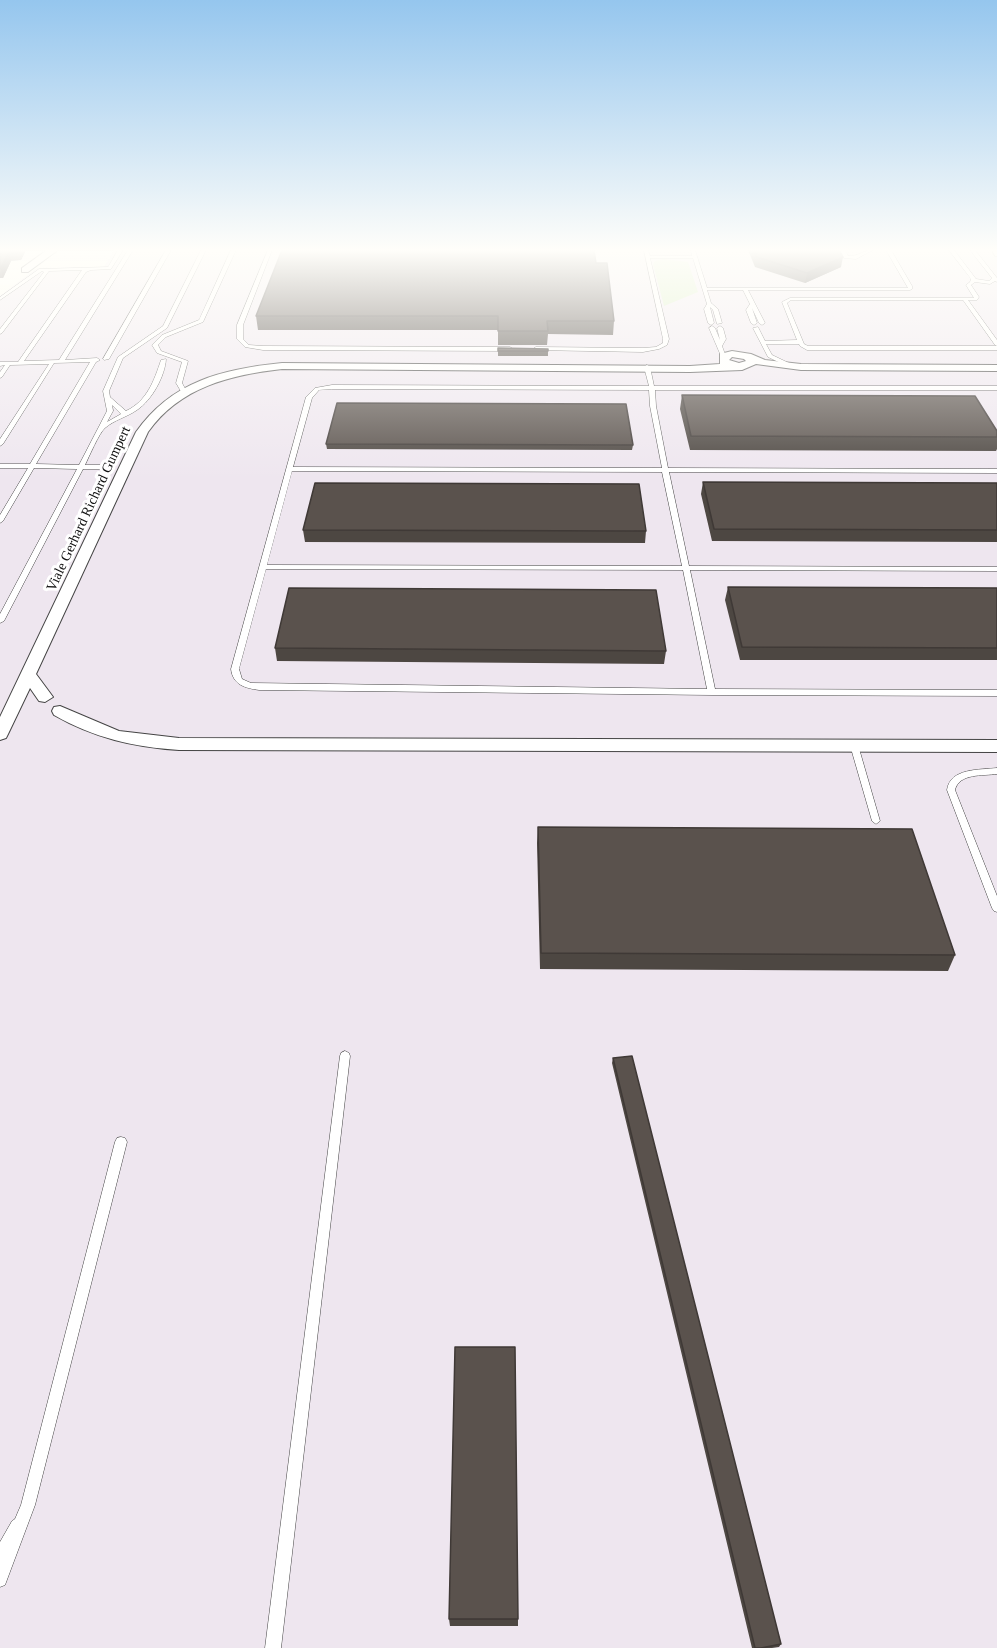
<!DOCTYPE html>
<html>
<head>
<meta charset="utf-8">
<style>
  body { margin:0 }
  canvas { display:block; background:#fffdf5 }
</style>
</head>
<body>
<canvas width="997" height="1648"></canvas>
<script>
const c = document.querySelector('canvas').getContext('2d');
c.lineJoin = 'round';
function fill(path, color) { c.fillStyle = color; c.fill(path, 'evenodd'); }
function stroke(path, color, width, dash) { c.strokeStyle = color; c.lineWidth = width; c.lineCap = dash ? 'butt' : 'round'; c.setLineDash(dash || []); c.stroke(path); }
function write(font, color, halo, rows, align = 'center') {
  c.font = font + ' "Times New Roman",serif'; c.lineWidth = 6; c.setLineDash([]); c.textBaseline = 'middle'; c.strokeStyle = halo; c.fillStyle = color; for (const [text, x, y, turn = 0] of rows) {
    c.save(); c.translate(x, y); c.rotate((+turn || 0) * Math.PI / 180); c.textAlign = isNaN(turn) ? turn : align; if (halo) c.strokeText(text, 0, 0); c.fillText(text, 0, 0); c.restore();
  }
}
const industrial = new Path2D(`
  M 114,250 L 997,250 L 997,1648 L 0,1648 L 0,296 L 37,268 L 104,267 Z`);
const green = new Path2D(`
  M 663,259 L 688,262 L 698,292 L 664,306 L 653,264 L 655,261 Z`);
const lane = new Path2D(`
  M 118,250 L 123,250 L 111,269 L 91,270 L 86,272 L 24,361 L 59,360 L 128,250 L 133,250 L 65,360 L 97,358 L 100,360 L 96,362 L 36,464 L 79,465 L 107,411 L 103,391 L 118,357 L 163,326 L 201,250 L 206,250 L 167,328 L 123,358 L 109,391 L 110,397 L 126,411 C 147,401 154,381 161,360 L 166,359 C 165,376 152,400 137,410 C 127,417 114,420 105,428 C 99,433 89,457 85,465 L 100,465 L 103,467 L 100,469 L 83,469 L 4,621 L 0,623 L 0,614 L 77,469 L 34,468 L 3,521 L 0,523 L 0,515 L 28,468 L 0,468 L 0,464 L 30,464 L 90,362 L 54,363 L 3,444 L 0,446 L 0,439 L 49,364 L 10,365 L 2,377 L 0,378 L 0,372 L 5,365 L 0,366 L 0,362 L 18,362 L 82,270 L 49,271 L 2,333 L 0,334 L 0,329 L 44,272 L 42,271 L 0,300 L 0,297 L 39,269 L 108,267 ZM 112,405 L 121,414 L 107,422 L 113,411 Z
  M 166,250 L 171,250 L 109,359 L 104,360 L 103,359 Z
  M 231,250 L 236,250 L 203,322 L 166,337 L 158,345 L 161,351 L 188,361 L 182,383 L 187,392 L 182,393 L 176,383 L 182,362 L 157,353 L 152,345 L 162,335 L 199,320 Z
  M 268,250 L 272,250 L 243,325 L 243,339 L 249,345 L 263,346 L 510,347 L 513,349 L 510,351 L 263,350 L 245,347 L 237,339 L 237,325 Z
  M 644,250 L 648,250 L 650,256 L 692,256 L 691,250 L 695,250 L 707,288 L 908,288 L 886,250 L 891,250 L 912,286 L 912,289 L 910,290 L 748,290 L 765,323 L 762,325 L 759,323 L 752,308 L 757,323 L 754,325 L 751,323 L 746,310 L 750,304 L 743,290 L 707,290 L 711,303 L 718,309 L 722,323 L 717,324 L 713,310 L 710,307 L 714,323 L 711,325 L 708,323 L 704,309 L 707,304 L 693,258 L 650,258 L 669,339 L 667,345 L 659,349 L 643,352 L 534,350 L 534,348 L 536,347 L 643,348 L 656,347 L 663,343 L 663,339 Z
  M 840,250 L 845,250 L 848,256 C 857,257 864,250 873,250 L 856,259 L 844,258 Z
  M 949,250 L 954,250 L 976,279 L 989,281 L 992,278 L 970,250 L 975,250 L 997,278 L 997,282 L 995,281 L 990,284 L 975,282 L 971,285 L 979,297 L 977,300 L 968,300 L 997,340 L 997,346 L 995,345 L 963,300 L 791,300 L 787,303 L 804,344 L 808,346 L 997,346 L 997,350 L 807,350 L 800,346 L 799,344 L 766,344 L 772,355 L 791,364 L 791,366 L 789,367 L 768,357 L 753,328 L 758,327 L 765,341 L 797,340 L 782,302 L 790,298 L 974,298 L 966,285 L 970,282 L 971,279 Z
  M 992,250 L 997,250 L 997,256 L 995,256 Z
  M 712,326 L 715,328 L 720,340 L 717,328 L 720,326 L 723,328 L 726,339 L 722,346 L 726,357 L 721,356 L 709,328 Z
  M 647,365 L 650,367 L 654,386 L 997,386 L 997,390 L 655,390 L 656,406 L 668,468 L 997,469 L 997,473 L 669,472 L 689,566 L 997,567 L 997,571 L 690,570 L 715,689 L 997,690 L 997,696 L 712,695 L 259,690 C 245,688 233,685 231,669 L 306,397 L 315,388 L 332,385 L 649,386 L 644,367 ZM 332,389 L 649,390 L 650,406 L 662,468 L 293,467 L 312,398 L 319,390 ZM 292,471 L 662,472 L 682,566 L 267,565 ZM 266,569 L 683,570 L 707,689 L 251,683 L 242,679 L 239,669 Z
  M 854,742 L 858,745 L 880,821 L 876,824 L 872,821 L 850,745 Z
  M 997,768 L 997,774 C 983,776 959,773 955,790 L 997,896 L 997,912 L 994,911 L 992,908 L 947,790 C 950,768 979,770 997,768 Z
  M 345,1051 L 349,1053 L 350,1056 L 281,1648 L 265,1648 L 340,1056 L 341,1053 Z
  M 121,1137 L 125,1138 L 127,1142 L 35,1505 L 5,1585 L 0,1587 L 0,1542 L 12,1521 L 15,1519 L 21,1505 L 115,1142 L 117,1138 Z`);
const street = new Path2D(`
  M 47,250 L 58,250 L 28,272 L 22,272 L 22,268 Z
  M 732,351 L 751,354 L 765,360 L 801,364 L 997,365 L 997,371 L 801,370 L 756,364 L 742,370 L 690,372 L 282,369 C 230,375 180,387 148,432 L 36,674 L 53,697 L 45,702 L 39,701 L 30,688 L 8,734 L 6,738 L 0,740 L 0,717 L 136,432 C 172,381 223,369 282,363 L 690,366 L 720,364 L 720,354 ZM 732,357 L 744,359 L 746,361 L 739,363 L 729,360 Z
  M 60,706 L 119,731 L 179,738 L 997,740 L 997,752 L 179,750 C 134,747 94,738 54,715 L 52,711 L 54,707 Z`);
const wall = new Path2D(`
  M 0,250 L 26,250 L 21,260 L 11,261 L 3,278 L 0,278 Z
  M 748,250 L 839,250 L 841,267 L 805,283 L 755,267 Z
  M 596,263 L 614,321 L 613,335 L 548,334 L 547,345 L 498,345 L 498,330 L 258,330 L 256,316 Z
  M 498,348 L 548,349 L 548,356 L 498,356 Z
  M 682,395 L 997,431 L 997,449 L 996,451 L 690,450 L 680,409 Z
  M 326,444 L 633,445 L 632,450 L 327,449 Z
  M 703,482 L 997,483 L 997,542 L 712,541 L 701,494 Z
  M 303,530 L 646,531 L 645,543 L 305,542 Z
  M 728,587 L 997,588 L 997,660 L 740,660 L 725,600 Z
  M 275,648 L 666,651 L 664,664 L 277,661 Z
  M 538,827 L 955,955 L 948,971 L 540,969 L 537,843 Z
  M 613,1058 L 781,1644 L 779,1647 L 772,1648 L 752,1648 L 612,1063 Z
  M 449,1619 L 518,1619 L 518,1626 L 450,1626 Z`);
const shadedWall = new Path2D(`
  M 20,250 L 26,250 L 21,260 L 19,252 Z
  M 9,252 L 11,261 L 3,278 L 1,269 Z
  M 843,257 L 841,267 L 805,283 L 807,273 Z`);
const building = new Path2D(`
  M 0,250 L 20,250 L 19,252 L 9,252 L 0,269 Z
  M 282,250 L 594,250 L 596,263 L 607,263 L 614,321 L 547,321 L 548,331 L 498,331 L 498,316 L 256,316 Z
  M 754,250 L 839,250 L 843,257 L 807,273 L 757,257 Z
  M 498,348 L 548,349 L 548,351 L 498,351 Z
  M 682,395 L 975,396 L 997,431 L 997,437 L 691,436 Z
  M 337,403 L 626,404 L 633,445 L 326,444 Z
  M 703,482 L 997,483 L 997,530 L 714,529 Z
  M 315,483 L 639,484 L 646,531 L 303,530 Z
  M 728,587 L 997,588 L 997,648 L 742,647 Z
  M 289,588 L 656,590 L 666,651 L 275,648 Z
  M 538,827 L 912,829 L 955,955 L 541,953 Z
  M 632,1056 L 781,1644 L 761,1648 L 755,1648 L 613,1058 Z
  M 455,1347 L 515,1347 L 518,1619 L 449,1619 Z`);
const farStreetnames = [
  ["Viale Gerhard Richard Gumpert",89,509,-65]
];
fill(industrial, '#eee6ef');
fill(green, '#d5ebbd');
stroke(lane, '#444', 1);
stroke(street, '#444', 2);
fill(lane, '#fff');
fill(street, '#fff');
fill(wall, '#4d4742');
fill(shadedWall, '#3f3936');
fill(building, '#5a524d');
stroke(building, '#3f3936', 1.5);
const sky = c.createLinearGradient(0, 0, 0, 481);
sky.addColorStop(0, '#95c6ee');
sky.addColorStop(0.52, '#fffefa');
sky.addColorStop(1, '#fffefa00');
c.fillStyle = sky;
c.fillRect(0, 0, 997, 481);
write('14px', '#111', '#fff', farStreetnames);
</script>
</body>
</html>
